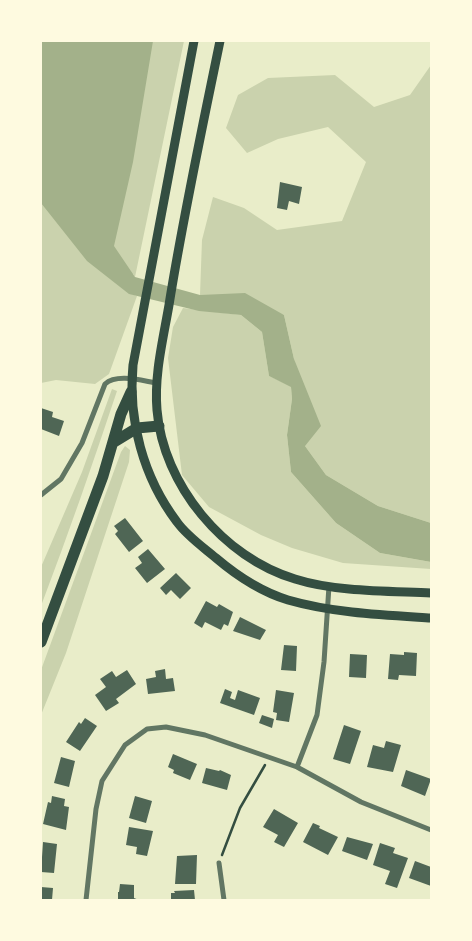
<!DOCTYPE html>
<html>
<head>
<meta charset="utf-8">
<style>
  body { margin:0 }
  #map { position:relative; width:472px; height:941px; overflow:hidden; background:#e9edc9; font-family:"Asap Condensed",sans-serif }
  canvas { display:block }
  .frame { position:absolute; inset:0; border:42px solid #fefae0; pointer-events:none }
</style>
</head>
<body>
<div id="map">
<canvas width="472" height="941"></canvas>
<div class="frame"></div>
</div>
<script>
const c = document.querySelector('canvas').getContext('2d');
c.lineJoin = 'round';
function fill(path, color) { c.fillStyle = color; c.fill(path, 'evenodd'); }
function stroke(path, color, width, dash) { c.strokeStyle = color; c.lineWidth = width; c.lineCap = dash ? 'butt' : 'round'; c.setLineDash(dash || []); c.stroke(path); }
const green = new Path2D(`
  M 41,41 L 184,41 L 135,277 L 133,274 L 129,293 L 137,296 L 109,374 L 95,384 L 56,380 L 41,383 Z
  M 431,65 L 431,523 L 378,506 L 326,475 L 305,446 L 294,359 L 284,315 L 200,295 L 202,240 L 213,197 L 244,208 L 277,230 L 342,221 L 366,162 L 328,127 L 278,139 L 247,153 L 226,128 L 238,95 L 268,78 L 335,75 L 374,107 L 410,95 Z
  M 183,308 L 241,315 L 262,332 L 269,376 L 291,386 L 292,399 L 287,435 L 291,472 L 336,523 L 380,553 L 431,562 L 431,569 L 343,563 L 292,548 L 261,535 L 209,507 L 182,475 L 168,358 L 173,327 Z
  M 112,389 L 117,391 C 93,463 68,535 41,606 L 41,567 L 82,472 Z
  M 125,446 L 130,450 L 129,462 L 66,653 L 41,715 L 41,670 L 121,452 Z`);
const water = new Path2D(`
  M 41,41 L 153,41 L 133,162 L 114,246 L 135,277 L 200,295 L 245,293 L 284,315 L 294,359 L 321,426 L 305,446 L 326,475 L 378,506 L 431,523 L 431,562 L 380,553 L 336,523 L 291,472 L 287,435 L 292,399 L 291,387 L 269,376 L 262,332 L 241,315 L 199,311 L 129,294 L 87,261 L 41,203 Z`);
const building = new Path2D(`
  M 280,182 L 302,187 L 299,204 L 289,201 L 287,210 L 277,208 Z
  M 41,408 L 53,412 L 52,417 L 64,421 L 59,436 L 41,429 Z
  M 125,518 L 143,541 L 129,552 L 115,534 L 118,531 L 114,526 Z
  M 148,549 L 165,569 L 147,583 L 135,568 L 142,563 L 138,557 Z
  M 176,573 L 191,588 L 180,599 L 171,590 L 166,595 L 160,588 Z
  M 206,601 L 217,607 L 219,604 L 233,612 L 228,626 L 224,624 L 221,630 L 205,622 L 202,628 L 194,623 Z
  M 240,617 L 266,630 L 260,640 L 233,631 Z
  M 284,645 L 297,646 L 296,671 L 281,670 Z
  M 404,652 L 417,653 L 416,676 L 399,675 L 398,680 L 388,679 L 390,654 L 404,655 Z
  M 350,654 L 367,655 L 366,678 L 349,677 Z
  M 165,669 L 166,679 L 173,678 L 175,691 L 148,694 L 146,679 L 156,677 L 155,671 Z
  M 127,670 L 136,684 L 116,699 L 119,703 L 106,711 L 95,695 L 106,687 L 100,679 L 112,671 L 116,677 Z
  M 225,689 L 232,692 L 230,698 L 235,700 L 238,690 L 260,698 L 254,715 L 220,703 Z
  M 276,690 L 294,693 L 289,722 L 276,720 L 277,713 L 273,712 Z
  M 262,715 L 274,719 L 272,728 L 259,723 Z
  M 85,718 L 97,726 L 80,751 L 66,742 L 79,722 L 81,724 Z
  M 344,725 L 361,731 L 350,764 L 333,759 Z
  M 386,741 L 401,745 L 393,772 L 367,767 L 373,745 L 384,748 Z
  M 173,754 L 197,764 L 190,780 L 173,773 L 174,770 L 168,767 Z
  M 61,757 L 75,761 L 69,787 L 54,783 Z
  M 206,768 L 219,771 L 220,770 L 231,775 L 227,790 L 202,783 Z
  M 406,770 L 431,779 L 425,796 L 401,786 Z
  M 52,796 L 65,799 L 64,806 L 69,807 L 66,830 L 43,824 L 48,802 L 51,803 Z
  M 135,796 L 152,801 L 146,823 L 129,818 Z
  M 274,809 L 298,823 L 284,847 L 274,842 L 278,835 L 263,827 Z
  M 313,823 L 320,826 L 319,828 L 338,837 L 328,855 L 303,842 Z
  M 129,827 L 153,831 L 147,856 L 136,854 L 137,847 L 126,845 Z
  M 347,837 L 373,844 L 367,860 L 342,851 Z
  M 43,842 L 57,844 L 54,873 L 41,872 Z
  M 380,843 L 395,848 L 393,853 L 408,858 L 397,888 L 385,884 L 390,871 L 373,865 Z
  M 197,855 L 196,884 L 175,884 L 177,856 Z
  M 415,861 L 431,867 L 431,886 L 409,878 Z
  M 120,884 L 134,885 L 134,898 L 139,900 L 118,900 L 118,892 L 119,892 Z
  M 41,887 L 53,888 L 52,900 L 41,900 Z
  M 194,890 L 195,900 L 171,900 L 171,893 L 175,893 L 174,891 Z`);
const path = new Path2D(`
  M 222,855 L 240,808 L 265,765`);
const minor = new Path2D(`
  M 41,495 L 61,479 L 82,443 L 105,384 C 117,373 143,381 157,383
  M 297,767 L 317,715 L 324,662 L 329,586
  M 219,863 L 224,900
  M 86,900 L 96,809 L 102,781 L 125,745 L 147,729 L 166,727 L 205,735 L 297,767 L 361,802 L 431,830`);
const primary = new Path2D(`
  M 194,41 L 133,365 C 128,420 143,477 177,522 C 187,536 203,547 216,558 C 236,575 262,592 288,600 C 333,613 383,615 431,618
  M 220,41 C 202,129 183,217 169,305 C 163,340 154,375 157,410 C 163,485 224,558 295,579 C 336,592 388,591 431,593`);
const motorway = new Path2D(`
  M 114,442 L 137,428 L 159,426
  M 41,642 L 103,476 L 121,414 L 131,392`);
fill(green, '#cad2ad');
fill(water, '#a3b18a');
fill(building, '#4f6655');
stroke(path, '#344e41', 2.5);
stroke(minor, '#617663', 5);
stroke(primary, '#344e41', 9);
stroke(motorway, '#344e41', 11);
</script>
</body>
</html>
